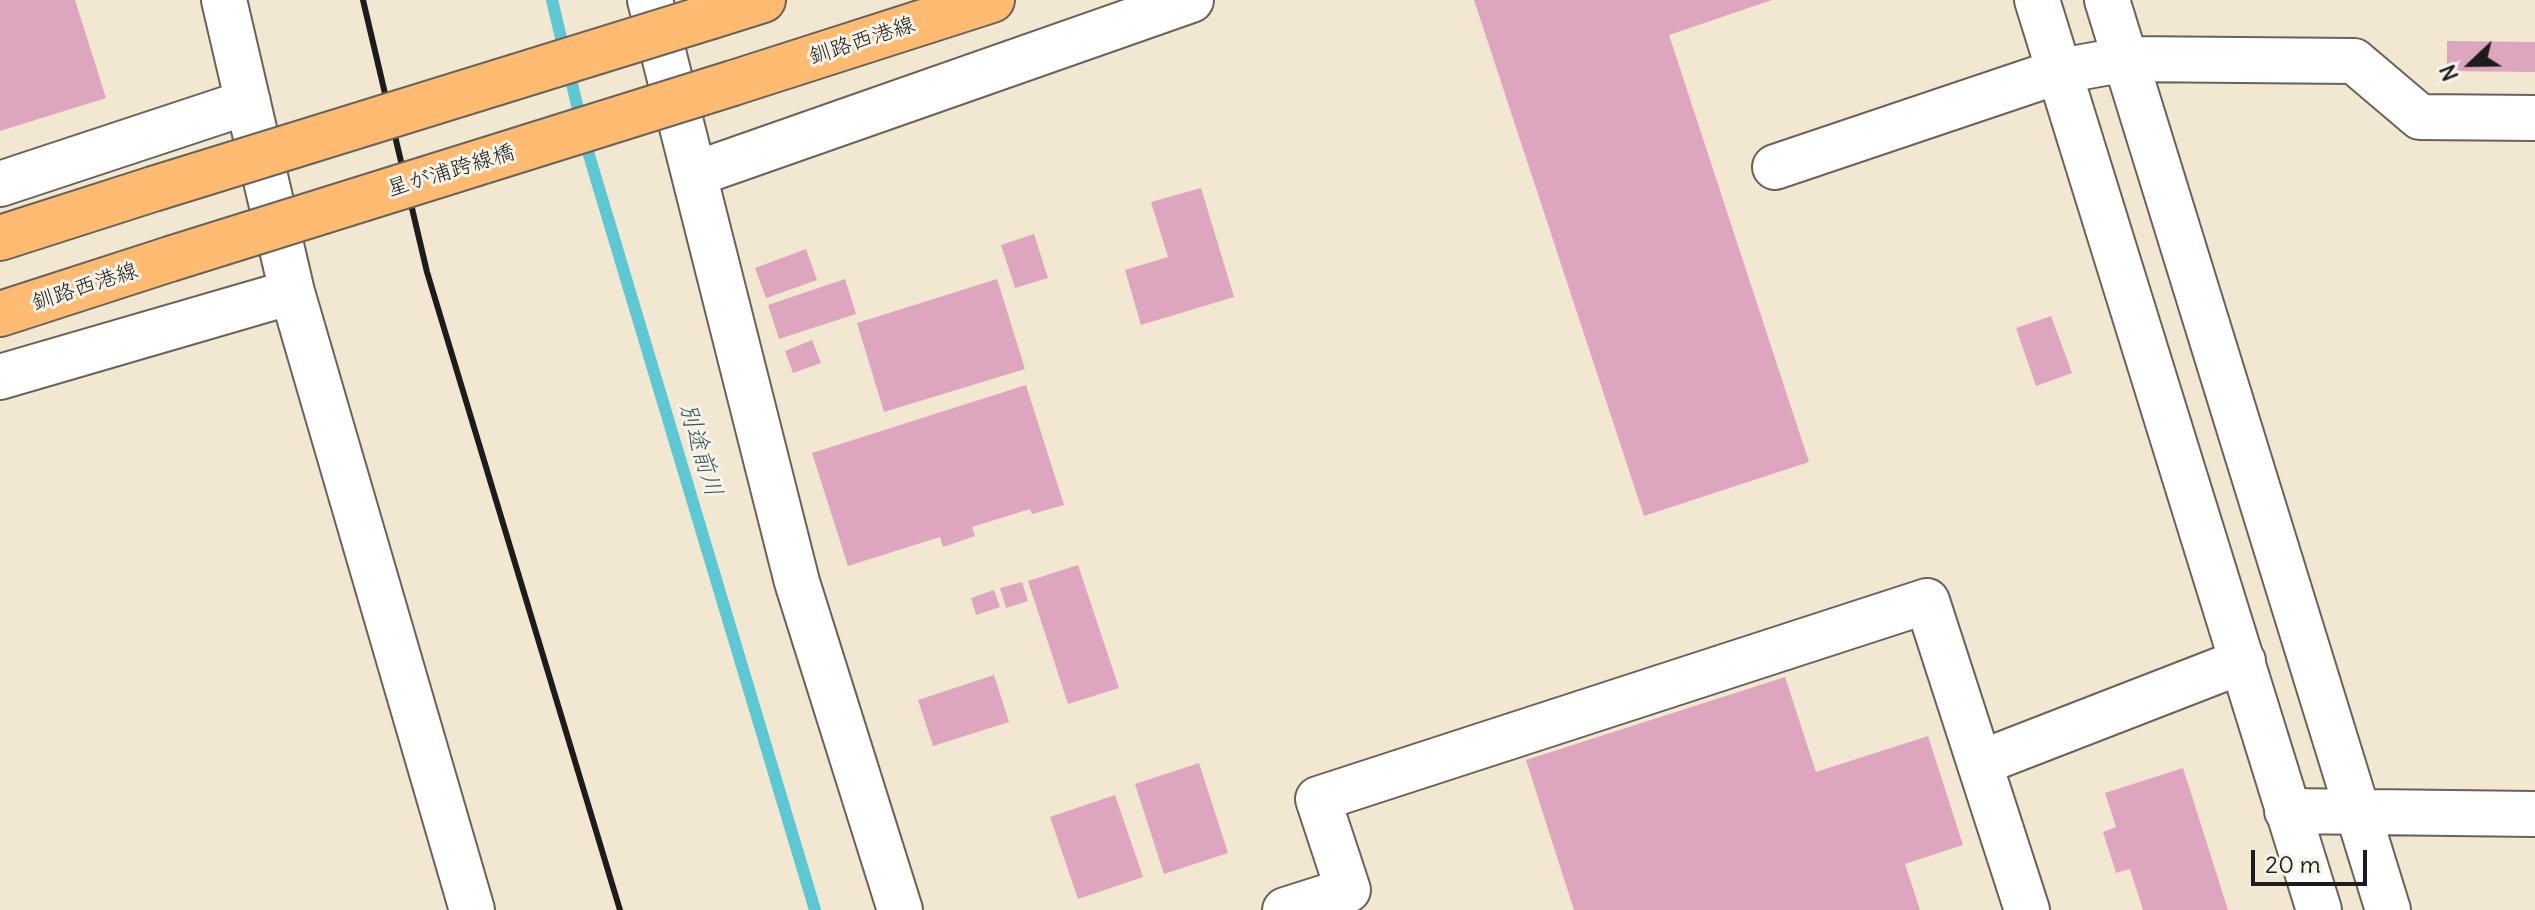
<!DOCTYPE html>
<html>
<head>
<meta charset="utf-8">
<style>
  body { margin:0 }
  #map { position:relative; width:2535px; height:910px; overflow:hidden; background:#f2e7d0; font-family:Delius,sans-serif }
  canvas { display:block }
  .north { position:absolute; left:2431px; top:24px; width:80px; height:80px; -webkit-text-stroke:6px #f7f3e8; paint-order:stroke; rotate:248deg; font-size:22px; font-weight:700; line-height:32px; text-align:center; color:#1c1c1c }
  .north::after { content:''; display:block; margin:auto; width:28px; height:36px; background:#1c1c1c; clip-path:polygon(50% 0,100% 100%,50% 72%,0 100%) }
  .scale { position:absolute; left:2251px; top:850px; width:116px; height:36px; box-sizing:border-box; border:4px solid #1c1c1c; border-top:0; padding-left:10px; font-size:24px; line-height:28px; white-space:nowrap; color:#1c1c1c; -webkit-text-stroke:6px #f7f3e8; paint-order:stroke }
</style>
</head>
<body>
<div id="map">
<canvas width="2535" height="910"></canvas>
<div class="north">N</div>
<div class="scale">20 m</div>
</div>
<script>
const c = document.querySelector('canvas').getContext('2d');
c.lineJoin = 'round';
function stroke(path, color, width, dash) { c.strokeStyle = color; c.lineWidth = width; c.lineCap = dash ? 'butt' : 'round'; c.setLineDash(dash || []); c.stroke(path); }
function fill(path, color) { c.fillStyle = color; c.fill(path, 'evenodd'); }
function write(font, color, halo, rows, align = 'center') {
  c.font = font + ' Delius,"Klee One",sans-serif'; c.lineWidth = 6; c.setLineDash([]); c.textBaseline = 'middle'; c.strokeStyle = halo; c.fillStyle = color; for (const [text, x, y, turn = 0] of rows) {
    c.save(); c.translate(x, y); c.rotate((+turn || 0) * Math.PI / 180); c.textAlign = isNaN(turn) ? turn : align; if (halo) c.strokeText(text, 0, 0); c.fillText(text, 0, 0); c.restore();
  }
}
const stream = new Path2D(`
  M 552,0 L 589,155 L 815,910`);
const building = new Path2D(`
  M 0,0 L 75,0 L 106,98 L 0,131 Z
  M 1474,0 L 1772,0 L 1669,35 L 1809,462 L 1644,516 Z
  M 2447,41 L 2535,42 L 2535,72 L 2447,71 Z
  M 1201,188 L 1234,297 L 1141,325 L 1125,270 L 1168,257 L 1151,202 Z
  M 1034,234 L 1048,278 L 1015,288 L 1001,245 Z
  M 806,249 L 817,280 L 766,298 L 755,268 Z
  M 845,279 L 856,314 L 779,339 L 768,305 Z
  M 997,279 L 1025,369 L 884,412 L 857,323 Z
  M 2051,316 L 2072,373 L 2036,386 L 2016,328 Z
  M 812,340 L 821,363 L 793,373 L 785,351 Z
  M 1026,385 L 1064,505 L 1032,514 L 1030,509 L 972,527 L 975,536 L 943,547 L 940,537 L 848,566 L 812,453 Z
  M 1078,565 L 1119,688 L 1068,704 L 1028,581 Z
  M 1022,582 L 1028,601 L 1006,608 L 1000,588 Z
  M 994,590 L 1000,607 L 976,615 L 971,598 Z
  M 994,675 L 1009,722 L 933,746 L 918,700 Z
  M 1785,677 L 1816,772 L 1928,736 L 1963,845 L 1905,864 L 1920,910 L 1574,910 L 1526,760 Z
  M 1199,763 L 1228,853 L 1164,874 L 1135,784 Z
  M 2183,768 L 2228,910 L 2143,910 L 2130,869 L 2116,873 L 2103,832 L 2116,827 L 2105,793 Z
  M 1115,795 L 1143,877 L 1078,899 L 1050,817 Z`);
const minor = new Path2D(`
  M 224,0 L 292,292 L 472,910
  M 650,0 L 797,582 L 900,910
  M 2037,0 L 2319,910
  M 2107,0 L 2388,910
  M 1775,167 L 2060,71 L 2127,59 L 2354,61 L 2420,117 L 2535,118
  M 695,174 L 1191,0
  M 0,184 L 248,102
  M 0,377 L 292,292
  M 1980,763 L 2243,661
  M 2287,811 L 2535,814
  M 1285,910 L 1348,890 L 1318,799 L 1927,601 L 2027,910`);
const major = new Path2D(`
  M 712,16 L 763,0
  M 733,83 L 992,0
  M 0,238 L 153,189
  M 0,314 L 170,259`);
const rail = new Path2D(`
  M 363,0 L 427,272 L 620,910`);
const majorBridge = new Path2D(`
  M 153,189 L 712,16
  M 170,259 L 733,83`);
const streetNames = [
  ["釧路西港線",862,41,-18],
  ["星が浦跨線橋",451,171,-17],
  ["釧路西港線",85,287,-18]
];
const waterNames = [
  ["別途前川",700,450,73]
];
stroke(stream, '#5bc8d3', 12);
fill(building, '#dea6be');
stroke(minor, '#67635b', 48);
stroke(major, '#67635b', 48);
stroke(minor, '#fff', 44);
stroke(major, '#febb71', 44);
stroke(rail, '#1c1c1c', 6);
stroke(majorBridge, '#67635b', 48, []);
stroke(majorBridge, '#febb71', 44);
write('22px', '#1c1c1c', '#f7f3e8', streetNames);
write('italic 24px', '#32585c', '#f7f3e8', waterNames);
</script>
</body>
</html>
